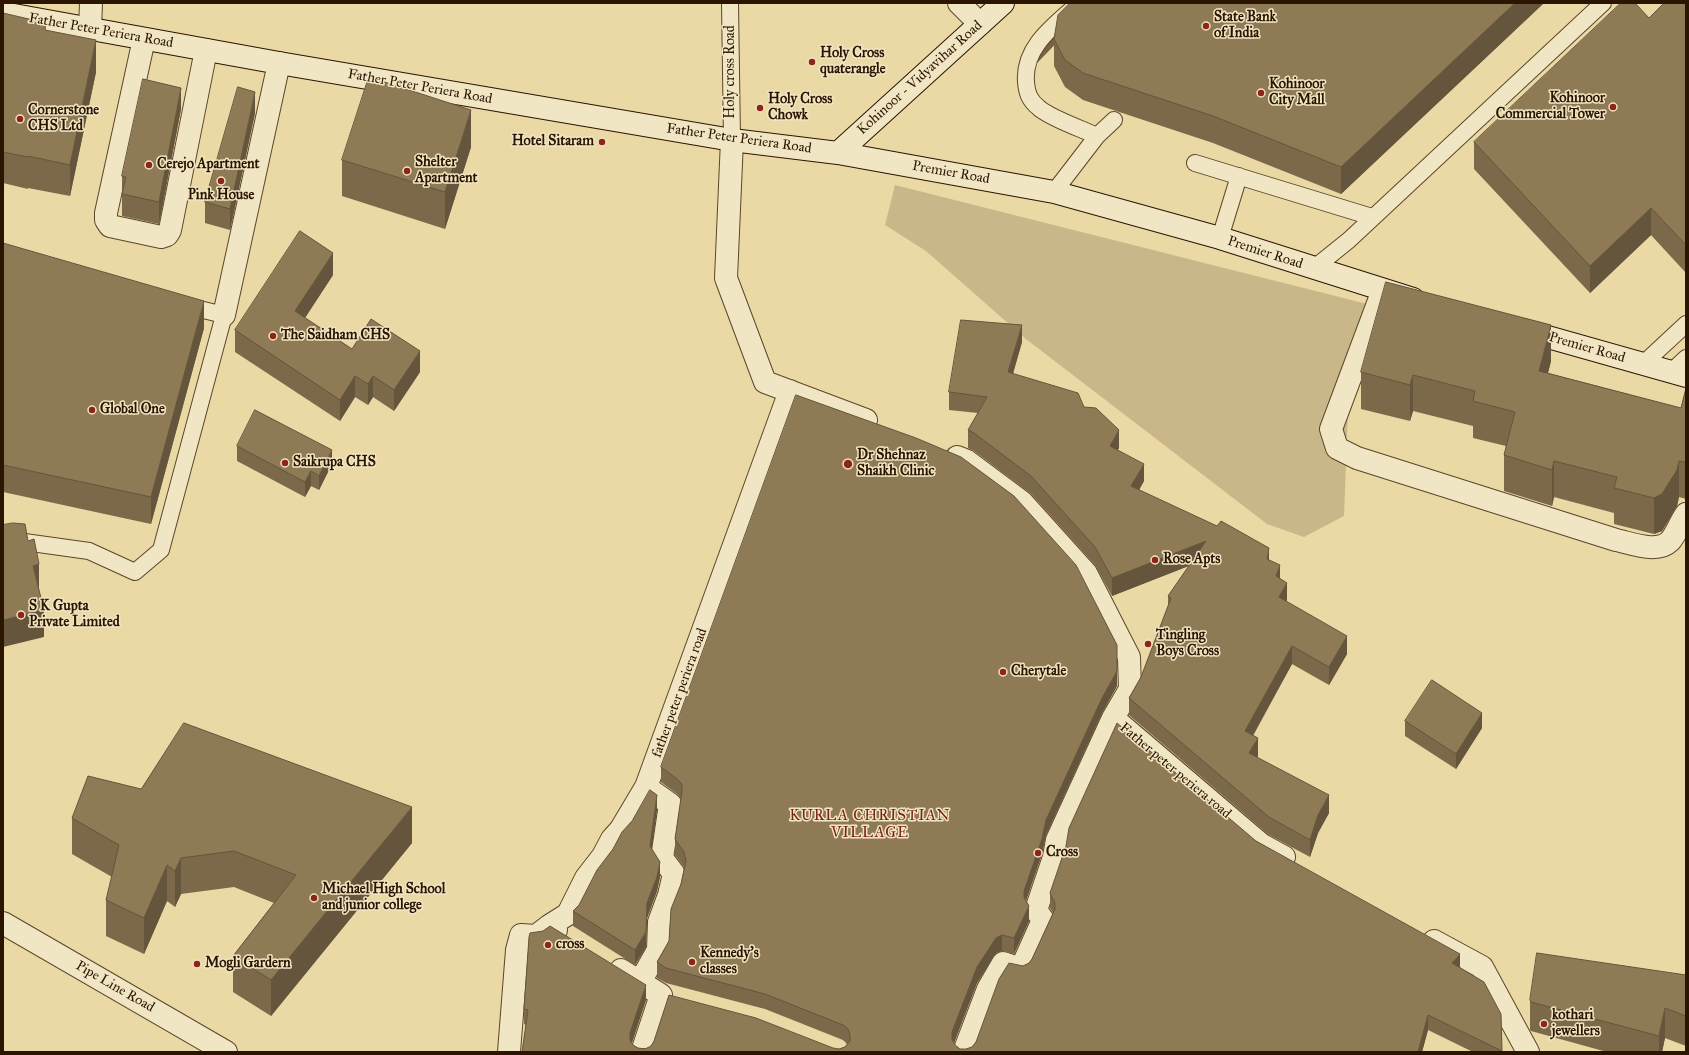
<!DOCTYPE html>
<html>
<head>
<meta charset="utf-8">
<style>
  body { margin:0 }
  #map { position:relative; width:1689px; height:1055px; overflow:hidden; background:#ead8a5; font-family:"IM FELL Great Primer",serif }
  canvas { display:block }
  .frame { position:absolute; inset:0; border:4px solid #2c1500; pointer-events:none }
</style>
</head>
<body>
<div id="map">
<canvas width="1689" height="1055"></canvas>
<div class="frame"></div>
</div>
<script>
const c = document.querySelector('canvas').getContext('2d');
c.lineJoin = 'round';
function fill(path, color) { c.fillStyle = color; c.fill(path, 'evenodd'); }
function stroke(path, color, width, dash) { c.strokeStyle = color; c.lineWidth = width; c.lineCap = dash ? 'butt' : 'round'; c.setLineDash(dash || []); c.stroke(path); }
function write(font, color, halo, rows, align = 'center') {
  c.font = font + ' "IM FELL Great Primer",serif'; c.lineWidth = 3; c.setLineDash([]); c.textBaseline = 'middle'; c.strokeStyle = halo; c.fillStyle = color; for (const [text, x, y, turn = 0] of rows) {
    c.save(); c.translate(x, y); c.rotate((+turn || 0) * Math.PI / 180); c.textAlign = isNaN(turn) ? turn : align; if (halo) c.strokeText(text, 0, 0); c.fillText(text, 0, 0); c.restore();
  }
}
const green = new Path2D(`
  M 895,185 L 1383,308 L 1348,409 L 1344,516 L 1304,537 L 1267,524 L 1026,339 L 926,251 L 885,225 Z`);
const stream = new Path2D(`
  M 1035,58 L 1063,29`);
const lane = new Path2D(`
  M 730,3 L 732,140
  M 1079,3 C 1056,24 1023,46 1026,82 C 1027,93 1029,100 1039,108 C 1050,118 1082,129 1097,136
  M 1195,163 L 1372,217
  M 1054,192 L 1097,136 L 1114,120
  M 1220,238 L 1239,176
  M 1313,269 L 1349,240 L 1603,3
  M 1643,364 L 1686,324
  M 1671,372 L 1686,358
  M 3,539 L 89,551 L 135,572 L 161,550 L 224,315 L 183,305`);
const street = new Path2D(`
  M 959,3 L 980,24
  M 90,29 L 91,3
  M 144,39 L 106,213 L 106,220 L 110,226 L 161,237 L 167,235 L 170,230 L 206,50
  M 732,140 L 726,278 L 765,382 L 866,420
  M 1383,290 L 1331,429 L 1337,448 L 1357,458 L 1616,540 C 1631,543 1657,554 1670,541 C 1677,533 1680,522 1686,514
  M 224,315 L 279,63
  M 957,457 L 967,461 L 1022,502 L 1086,573 L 1129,657 L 1130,689 L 1113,718 L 1262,845 L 1284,857
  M 3,923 L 226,1052
  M 549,926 L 568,914 L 586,878 L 603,856 L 612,839 L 621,829 L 646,787 L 790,391
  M 1434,941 L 1482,967 L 1528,1052
  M 621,970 L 661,995 L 642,1052
  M 640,982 L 658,950 L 659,922 L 669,895 L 674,874 L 662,858 L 670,804 L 646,787
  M 509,1052 L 517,950 L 521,935 L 536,936 L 549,926 L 556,930
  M 964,1052 L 988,989 L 1003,963 L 1021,969 L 1043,920 L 1036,910 L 1054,857 L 1057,840 L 1113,718`);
const secondary = new Path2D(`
  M 3,13 L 279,63 L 732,140 L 838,153 L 1054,192 L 1220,238 L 1413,299
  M 838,153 L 1003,3
  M 1523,330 L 1686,376`);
const wall = new Path2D(`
  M 1544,3 L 1341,194 L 1213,143 L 1083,100 L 1065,87 L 1054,66 L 1054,39 Z
  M 1686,3 L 1686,273 L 1651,235 L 1590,293 L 1474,169 L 1474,142 L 1649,18 Z
  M 3,13 L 46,30 L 96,72 L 70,196 L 28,188 L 28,189 L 3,183 Z
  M 181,109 L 159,224 L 122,216 L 122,176 Z
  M 255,113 L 230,230 L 205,223 L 205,202 Z
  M 471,147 L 445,229 L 342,196 L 342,160 Z
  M 3,243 L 204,328 L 151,524 L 3,492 Z
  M 333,275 L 305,318 L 352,349 L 420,372 L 394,411 L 373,397 L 368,405 L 355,397 L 340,421 L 235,352 L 235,330 Z
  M 1022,342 L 1013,374 L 1084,407 L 1119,448 L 1117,450 L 1144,481 L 1139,490 L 1269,560 L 1280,579 L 1287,600 L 1286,601 L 1347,654 L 1329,685 L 1292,664 L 1253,736 L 1258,756 L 1257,757 L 1329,813 L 1318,833 L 1310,857 L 1269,835 L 1129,715 L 1129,698 L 1141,677 L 1168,607 L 1168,596 L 1189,566 L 1112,596 L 1095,565 L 1031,494 L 974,451 L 968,448 L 968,430 L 978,413 L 949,410 L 949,392 Z
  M 1551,361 L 1548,373 L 1681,408 L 1686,388 L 1686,499 L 1679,497 L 1677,506 L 1662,531 L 1654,534 L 1614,524 L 1614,513 L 1554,497 L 1552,506 L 1504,491 L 1504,455 L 1506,446 L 1473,438 L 1473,426 L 1413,411 L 1410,421 L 1361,409 L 1361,372 Z
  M 237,446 L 332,464 L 319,490 L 311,486 L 305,497 L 237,461 Z
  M 1117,686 L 1102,713 L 1046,835 L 1042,854 L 1026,901 L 1029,921 L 1014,954 L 1002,951 L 996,953 L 977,983 L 954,1043 L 955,1045 L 960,1049 L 966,1049 L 972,1047 L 976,1042 L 1023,966 L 1029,963 L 1032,959 L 1053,913 L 1050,908 L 1050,893 L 1256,841 L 1460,967 L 1501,1014 L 1502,1052 L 1473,1052 L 1428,1030 L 1422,1052 L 522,1052 L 526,1025 L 524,1024 L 524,1009 L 646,1000 L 632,1043 L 633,1045 L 638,1048 L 833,1048 L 839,1049 L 845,1047 L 847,1044 L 843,1040 L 765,1009 L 666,983 L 657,978 L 657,962 L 669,941 L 684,868 L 684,867 L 675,855 L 675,839 L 681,799 L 677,794 L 661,782 L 661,767 Z
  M 1405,721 L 1482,728 L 1456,769 L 1405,736 Z
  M 141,789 L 412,843 L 271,1016 L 233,992 L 233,956 L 274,903 L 234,887 L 181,894 L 175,907 L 167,901 L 144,954 L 106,936 L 106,900 L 112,877 L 72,854 L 72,818 Z
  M 657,810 L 651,848 L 660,877 L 657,891 L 647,918 L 646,947 L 635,965 L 573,926 L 573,911 L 579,905 Z
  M 1686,975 L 1686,1046 L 1665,1038 L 1662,1052 L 1607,1052 L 1531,1031 L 1530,1030 L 1530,1000 Z`);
const shadedWall = new Path2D(`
  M 1515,3 L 1544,3 L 1341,194 L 1341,167 Z
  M 96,40 L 96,72 L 70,196 L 70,165 Z
  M 181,88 L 181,109 L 159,224 L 159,202 Z
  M 255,92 L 255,113 L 230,230 L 230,209 Z
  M 471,110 L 471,147 L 445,229 L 445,192 Z
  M 1651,208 L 1651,235 L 1590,293 L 1590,266 Z
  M 333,253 L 333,275 L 295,333 L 295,311 Z
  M 204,301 L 204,328 L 151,524 L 151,497 Z
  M 1022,325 L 1022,342 L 1008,390 L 1008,372 Z
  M 1551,325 L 1551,361 L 1539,407 L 1539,371 Z
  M 420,351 L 420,372 L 394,411 L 394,390 Z
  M 1413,375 L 1413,411 L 1410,421 L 1410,385 Z
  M 355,376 L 355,397 L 340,421 L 340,400 Z
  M 373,376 L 373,397 L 368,405 L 368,384 Z
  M 1119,430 L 1119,448 L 1110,464 L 1110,446 Z
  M 332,450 L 332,464 L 319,490 L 319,476 Z
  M 1554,461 L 1554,497 L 1552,506 L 1552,470 Z
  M 1679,461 L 1679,497 L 1677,506 L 1662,531 L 1654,534 L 1654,498 Z
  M 1144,464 L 1144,481 L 1131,504 L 1131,486 Z
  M 311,471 L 311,486 L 305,497 L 305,482 Z
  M 1206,541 L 1206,559 L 1112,596 L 1112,578 Z
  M 1269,548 L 1269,566 L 1267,559 Z
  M 39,564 L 39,591 L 33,566 Z
  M 1280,565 L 1280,582 L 1276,576 Z
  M 1287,583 L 1287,600 L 1279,615 L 1279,597 Z
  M 44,610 L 44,637 L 3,647 L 3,620 Z
  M 1347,636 L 1347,654 L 1329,685 L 1329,667 Z
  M 1292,646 L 1292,664 L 1245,749 L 1245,731 Z
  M 1117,671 L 1117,686 L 1102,713 L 1046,835 L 1042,854 L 1024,906 L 1024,912 L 1024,891 L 1046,820 L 1102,698 Z
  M 1482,713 L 1482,728 L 1456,769 L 1456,754 Z
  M 1258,738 L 1258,756 L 1249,771 L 1249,753 Z
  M 657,795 L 657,810 L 650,861 L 650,846 Z
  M 1329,795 L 1329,813 L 1318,833 L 1310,857 L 1310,840 L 1318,815 Z
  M 412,807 L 412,843 L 271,1016 L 271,980 Z
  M 181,858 L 181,894 L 175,907 L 175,871 Z
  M 660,862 L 660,877 L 657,891 L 647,918 L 646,947 L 635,965 L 635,950 L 647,903 Z
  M 167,865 L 167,901 L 144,954 L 144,918 Z
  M 1029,906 L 1029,921 L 1014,954 L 1014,938 Z
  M 1002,935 L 1002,951 L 996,953 L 977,983 L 952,1048 L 952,1032 L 977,967 L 996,938 Z
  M 1460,954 L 1460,969 L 1452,963 Z
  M 646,985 L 646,1000 L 630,1048 L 630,1033 Z
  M 1665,1008 L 1665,1038 L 1662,1052 L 1659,1052 L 1659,1036 Z
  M 1428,1015 L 1428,1030 L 1422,1052 L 1418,1052 Z`);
const building = new Path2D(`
  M 1070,3 L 1515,3 L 1341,167 L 1213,116 L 1083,73 L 1065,60 L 1054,39 L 1058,15 Z
  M 1621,3 L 1635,3 L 1649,18 L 1664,3 L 1686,3 L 1686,245 L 1651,208 L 1590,266 L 1474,142 Z
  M 3,13 L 46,23 L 45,30 L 96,40 L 70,165 L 28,156 L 28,157 L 3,152 Z
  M 369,77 L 471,110 L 445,192 L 342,160 Z
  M 143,79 L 181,88 L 159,202 L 122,194 L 126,177 L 122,176 Z
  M 238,87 L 255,92 L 230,209 L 205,202 Z
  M 300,231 L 333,253 L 295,311 L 352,349 L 371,319 L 420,351 L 394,390 L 373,376 L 368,384 L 355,376 L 340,400 L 235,330 Z
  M 3,243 L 204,301 L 151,497 L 3,465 Z
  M 1386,282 L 1551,325 L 1539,371 L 1681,408 L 1686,388 L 1686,462 L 1679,461 L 1677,470 L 1662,494 L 1654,498 L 1614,488 L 1617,477 L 1554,461 L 1552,470 L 1504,455 L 1515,412 L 1473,401 L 1475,391 L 1413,375 L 1410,385 L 1361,372 Z
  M 961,320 L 1022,325 L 1008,372 L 1078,393 L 1084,407 L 1096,408 L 1119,430 L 1110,446 L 1144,464 L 1131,486 L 1217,526 L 1221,521 L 1269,548 L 1267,559 L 1280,565 L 1276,576 L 1287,583 L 1279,597 L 1347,636 L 1329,667 L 1292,646 L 1245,731 L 1258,738 L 1249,753 L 1329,795 L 1318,815 L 1310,840 L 1269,817 L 1129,698 L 1141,677 L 1171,598 L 1168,596 L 1206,541 L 1112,578 L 1095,547 L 1031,476 L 974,433 L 968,430 L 987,397 L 949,392 Z
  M 796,395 L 916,438 L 961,457 L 1014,496 L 1076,565 L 1117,645 L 1117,671 L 1102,698 L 1046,820 L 1042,839 L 1024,891 L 1024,897 L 1029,906 L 1014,938 L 1002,935 L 996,938 L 977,967 L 952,1032 L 952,1039 L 955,1045 L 960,1049 L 966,1049 L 972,1047 L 976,1042 L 999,979 L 1009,963 L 1023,966 L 1029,963 L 1032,959 L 1055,909 L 1055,903 L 1050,893 L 1066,846 L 1069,828 L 1117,723 L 1256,841 L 1460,954 L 1452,963 L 1484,982 L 1501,1014 L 1502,1051 L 1428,1015 L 1418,1052 L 1324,1052 L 1322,1051 L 1322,1052 L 522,1052 L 528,1010 L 524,1009 L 529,937 L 530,933 L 543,931 L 550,926 L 646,985 L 630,1033 L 630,1040 L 633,1045 L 638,1048 L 645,1049 L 651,1046 L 654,1041 L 669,995 L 756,1018 L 833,1048 L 839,1049 L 845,1047 L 850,1041 L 850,1035 L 848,1029 L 843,1025 L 765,994 L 666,968 L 657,962 L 669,941 L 671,909 L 681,884 L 686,861 L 684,852 L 675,839 L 682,791 L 682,784 L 677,779 L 661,767 Z
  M 255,410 L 332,450 L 319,476 L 311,471 L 305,482 L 237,446 Z
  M 13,523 L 25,524 L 28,541 L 34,539 L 39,564 L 33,566 L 44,610 L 3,620 L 3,525 Z
  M 1432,680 L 1482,713 L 1456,754 L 1405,721 Z
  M 184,723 L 412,807 L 271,980 L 233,956 L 296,875 L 234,851 L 181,858 L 175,871 L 167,865 L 144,918 L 106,900 L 119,845 L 72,818 L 88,776 L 141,789 Z
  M 650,790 L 657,795 L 650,846 L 660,862 L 657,877 L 647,903 L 646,932 L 635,950 L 573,911 L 579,905 L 597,870 L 613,849 L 622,832 L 632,821 Z
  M 1537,953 L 1686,975 L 1686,1016 L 1665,1008 L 1659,1036 L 1531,1002 L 1530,1000 Z`);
const markers = [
  [1206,26,4,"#8f2418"],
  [812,62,4,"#8f2418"],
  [1261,93,4,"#8f2418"],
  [1613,107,4,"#8f2418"],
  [760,108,4,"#8f2418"],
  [20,119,4,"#8f2418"],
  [602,142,4,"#8f2418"],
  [149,165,4,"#8f2418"],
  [407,171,4,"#8f2418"],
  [221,181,4,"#8f2418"],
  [273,336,4,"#8f2418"],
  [92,410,4,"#8f2418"],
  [285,463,4,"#8f2418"],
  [848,464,5,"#8f2418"],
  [1155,560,4,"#8f2418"],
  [21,615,4,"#8f2418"],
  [1148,644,4,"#8f2418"],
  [1003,672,4,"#8f2418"],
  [1038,853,4,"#8f2418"],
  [314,898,4,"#8f2418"],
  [548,945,4,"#8f2418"],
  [692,962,4,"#8f2418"],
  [197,964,4,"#8f2418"],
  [1544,1024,4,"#8f2418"]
];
const poiNames = [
  ["State Bank",1214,18],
  ["of India",1214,34],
  ["Holy Cross",820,54],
  ["quaterangle",820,70],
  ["Kohinoor",1269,85],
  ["City Mall",1269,101],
  ["Kohinoor",1605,99,"right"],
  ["Commercial Tower",1605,115,"right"],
  ["Holy Cross",768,100],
  ["Chowk",768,116],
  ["Cornerstone",28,111],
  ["CHS Ltd",28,127],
  ["Hotel Sitaram",594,142,"right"],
  ["Shelter",415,163],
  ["Apartment",415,179],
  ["Cerejo Apartment",157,165],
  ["Pink House",221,196,"center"],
  ["The Saidham CHS",281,336],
  ["Global One",100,410],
  ["Dr Shehnaz",857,456],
  ["Shaikh Clinic",857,472],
  ["Saikrupa CHS",293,463],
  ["Rose Apts",1163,560],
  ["S K Gupta",29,607],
  ["Private Limited",29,623],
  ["Tingling",1156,636],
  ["Boys Cross",1156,652],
  ["Cherytale",1011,672],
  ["Cross",1046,853],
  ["Michael High School",322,890],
  ["and junior college",322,906],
  ["cross",556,945],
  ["Kennedy's",700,954],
  ["classes",700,970],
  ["Mogli Gardern",205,964],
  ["kothari",1552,1016],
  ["jewellers",1552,1032]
];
const streetNames = [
  ["Father Peter Periera Road",101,31,10],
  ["Holy cross Road",731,72,-90],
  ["Kohinoor - Vidyavihar Road",920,78,-42],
  ["Father Peter Periera Road",420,87,10],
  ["Father Peter Periera Road",739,139,8],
  ["Premier Road",951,173,10],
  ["Premier Road",1265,253,18],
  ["Premier Road",1587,348,16],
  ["father peter periera road",680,693,-70],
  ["Father peter periera road",1175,771,40],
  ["Pipe Line Road",115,987,30]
];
const neighbourhoodNames = [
  ["KURLA CHRISTIAN",870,816],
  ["VILLAGE",870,833]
];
fill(green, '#cab789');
stroke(stream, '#776241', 10);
stroke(lane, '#5c4629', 18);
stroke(street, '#5c4629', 24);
stroke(secondary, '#2c1500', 24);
stroke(lane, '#f1e6c4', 16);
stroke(street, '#f1e6c4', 22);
stroke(secondary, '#f1e6c4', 22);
fill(wall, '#7b694a');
fill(shadedWall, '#64553c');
fill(building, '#8f7a56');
stroke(building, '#64553c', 1);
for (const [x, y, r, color] of markers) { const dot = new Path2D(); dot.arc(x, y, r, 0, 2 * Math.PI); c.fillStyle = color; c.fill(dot); stroke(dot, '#f1e6c4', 1.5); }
write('bold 14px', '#2c1500', '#f1e6c4', poiNames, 'left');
write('14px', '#2c1500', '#f1e6c4', streetNames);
c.letterSpacing = '1px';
write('15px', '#7a1f14', '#f1e6c4', neighbourhoodNames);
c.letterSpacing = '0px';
</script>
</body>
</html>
